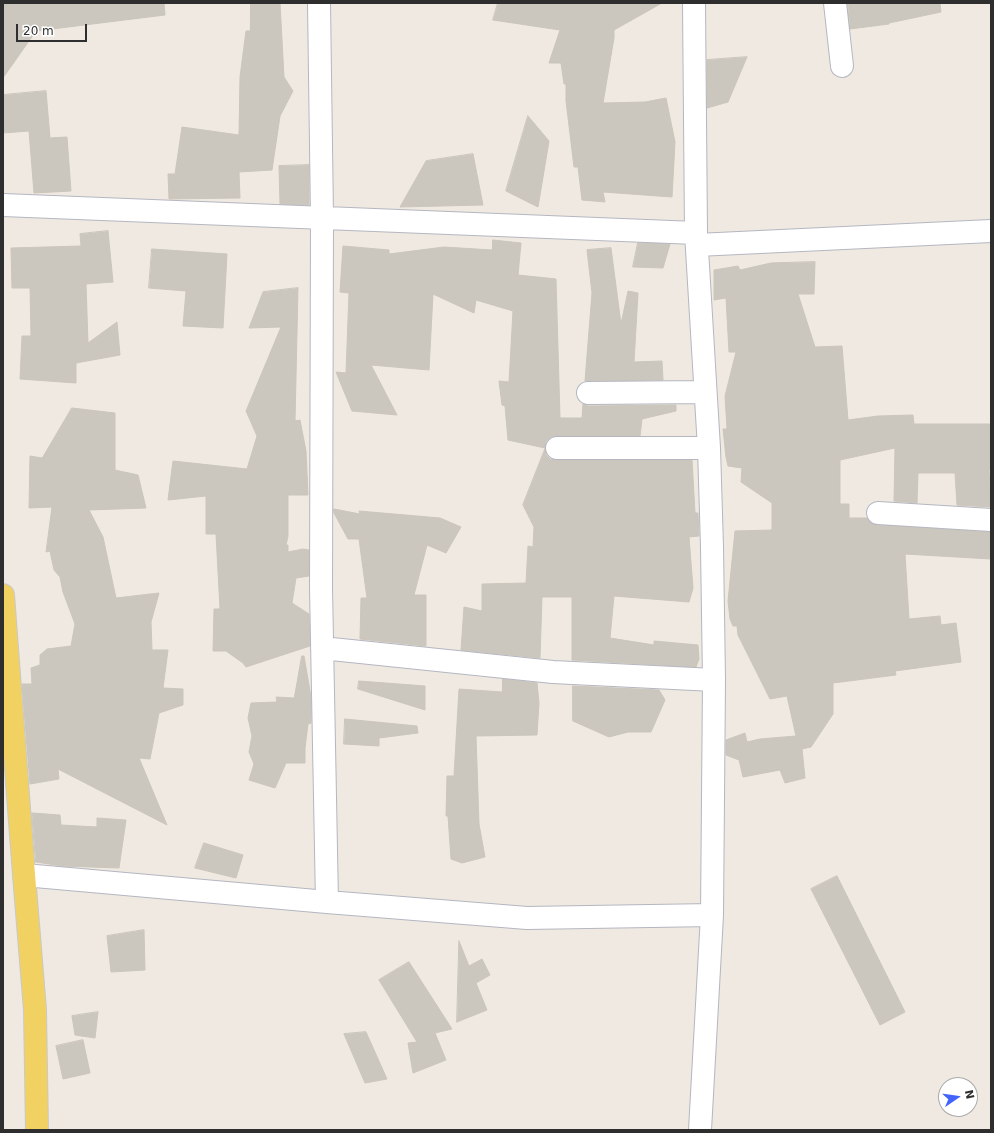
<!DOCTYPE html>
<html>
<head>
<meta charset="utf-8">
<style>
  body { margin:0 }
  #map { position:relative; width:994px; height:1133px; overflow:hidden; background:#efe9e1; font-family:"DejaVu Sans",sans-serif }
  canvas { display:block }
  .frame { position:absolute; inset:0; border:4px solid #2e2e2e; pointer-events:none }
  .north { position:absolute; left:938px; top:1077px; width:40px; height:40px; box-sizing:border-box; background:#fff; border:1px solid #ababab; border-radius:50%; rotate:77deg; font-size:11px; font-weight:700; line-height:16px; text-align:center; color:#2e2e2e }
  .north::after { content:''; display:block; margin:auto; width:14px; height:18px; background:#4264fb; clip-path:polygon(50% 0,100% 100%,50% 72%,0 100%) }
  .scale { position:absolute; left:16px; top:24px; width:71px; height:18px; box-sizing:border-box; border:2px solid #2e2e2e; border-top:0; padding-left:5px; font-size:12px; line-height:14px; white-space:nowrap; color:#2e2e2e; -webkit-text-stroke:3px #fff; paint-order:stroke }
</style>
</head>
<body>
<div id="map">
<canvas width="994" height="1133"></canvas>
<div class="frame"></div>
<div class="north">N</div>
<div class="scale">20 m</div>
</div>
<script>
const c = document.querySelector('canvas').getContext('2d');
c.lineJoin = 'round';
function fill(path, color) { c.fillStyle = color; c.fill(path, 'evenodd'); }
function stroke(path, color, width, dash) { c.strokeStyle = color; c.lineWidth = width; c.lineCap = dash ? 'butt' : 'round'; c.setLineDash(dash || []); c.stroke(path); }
const building = new Path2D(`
  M 3,3 L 164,3 L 165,15 L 36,31 L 3,78 Z
  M 251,3 L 280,3 L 284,77 L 293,91 L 280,116 L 272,170 L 239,172 L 240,198 L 169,199 L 168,174 L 175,174 L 182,127 L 239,135 L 240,77 L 246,31 L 250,31 Z
  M 498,3 L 662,3 L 614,30 L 614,38 L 603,103 L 645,102 L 666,98 L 675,142 L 672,197 L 603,192 L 605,202 L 582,200 L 578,167 L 574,167 L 566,101 L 566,84 L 564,84 L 561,63 L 549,63 L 560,30 L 493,20 Z
  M 848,3 L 940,3 L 941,12 L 889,23 L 889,24 L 850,29 Z
  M 747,57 L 728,102 L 707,108 L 707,60 Z
  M 46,91 L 50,138 L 67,137 L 71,191 L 34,193 L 29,131 L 3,133 L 3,95 Z
  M 528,116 L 549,141 L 538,207 L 506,191 Z
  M 473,154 L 483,205 L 400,207 L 426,161 Z
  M 309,165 L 309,205 L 280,204 L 279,166 Z
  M 108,231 L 113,282 L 86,284 L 88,343 L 117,322 L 120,355 L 76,363 L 76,383 L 20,379 L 22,336 L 31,336 L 30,288 L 12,288 L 11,248 L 81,246 L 80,234 Z
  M 493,240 L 521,243 L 518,275 L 556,279 L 560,418 L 582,418 L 583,404 L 588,406 L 676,405 L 676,411 L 642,419 L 640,436 L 557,436 L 551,437 L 546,441 L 545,448 L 508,440 L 505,406 L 502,405 L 499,381 L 509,382 L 513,311 L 476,300 L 474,313 L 433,294 L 429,370 L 371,365 L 397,415 L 352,411 L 336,372 L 346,373 L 349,293 L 340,292 L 343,246 L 389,250 L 389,254 L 444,247 L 492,250 Z
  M 638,243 L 670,244 L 663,268 L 633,267 Z
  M 611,248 L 621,324 L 628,291 L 638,293 L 634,362 L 662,361 L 663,380 L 585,381 L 592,293 L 587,250 Z
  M 152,249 L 227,254 L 223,328 L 183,326 L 186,291 L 149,288 Z
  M 815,262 L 814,294 L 798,294 L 815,347 L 842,346 L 848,420 L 878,416 L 913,415 L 914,424 L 991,424 L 991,469 L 989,469 L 991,507 L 957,505 L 955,473 L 918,473 L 917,503 L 894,501 L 895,448 L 840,460 L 840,504 L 849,504 L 849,518 L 867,518 L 871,523 L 877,525 L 991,532 L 991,559 L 905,554 L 909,619 L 940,616 L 941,625 L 956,623 L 961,662 L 895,671 L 896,675 L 833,683 L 833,714 L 811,747 L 802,749 L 805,778 L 785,783 L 780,770 L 743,777 L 739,760 L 726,755 L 726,740 L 745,733 L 747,742 L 760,739 L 796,736 L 787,696 L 770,699 L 738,635 L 737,626 L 733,626 L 730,619 L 728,601 L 735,531 L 772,530 L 772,503 L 741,482 L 742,468 L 728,466 L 726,457 L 723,429 L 727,429 L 725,396 L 736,352 L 729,352 L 726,298 L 714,300 L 714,270 L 738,266 L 740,270 L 771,263 Z
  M 298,288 L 295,421 L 300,420 L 306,451 L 308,495 L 288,495 L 288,536 L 286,545 L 288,545 L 288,552 L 303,549 L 309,550 L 309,576 L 296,578 L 292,603 L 309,614 L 310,646 L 246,667 L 243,663 L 226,651 L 213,651 L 214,609 L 220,609 L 216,534 L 206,534 L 206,496 L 168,500 L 173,461 L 247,469 L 257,436 L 246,411 L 281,327 L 249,328 L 263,292 Z
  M 72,408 L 115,413 L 115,470 L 138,475 L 146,508 L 89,510 L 103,537 L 116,598 L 159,593 L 151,622 L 152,650 L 168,650 L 163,688 L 183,689 L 183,705 L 159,713 L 150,759 L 139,758 L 167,825 L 58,769 L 59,779 L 30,784 L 22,684 L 32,684 L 31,668 L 40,665 L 40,655 L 47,649 L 71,646 L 75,624 L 63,592 L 60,577 L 54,570 L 50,551 L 46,552 L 52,507 L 29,508 L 30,456 L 42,458 Z
  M 545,449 L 546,455 L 550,459 L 557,460 L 692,460 L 695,513 L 698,513 L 699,536 L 689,537 L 693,588 L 689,602 L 614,596 L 610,638 L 654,645 L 654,641 L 698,645 L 699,659 L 696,667 L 572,660 L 572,597 L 542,597 L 540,658 L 461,650 L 464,607 L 482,611 L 482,584 L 526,583 L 528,546 L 533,547 L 534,527 L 523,505 Z
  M 334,509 L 360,514 L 359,511 L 440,518 L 461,527 L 446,553 L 427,545 L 414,595 L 426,595 L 426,646 L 360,639 L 361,598 L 367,598 L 359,539 L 348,539 L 334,513 Z
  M 302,656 L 304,656 L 311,697 L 311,723 L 308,724 L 305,748 L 305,763 L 286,763 L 275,788 L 249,780 L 254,764 L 249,752 L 252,736 L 248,718 L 251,703 L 277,702 L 276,697 L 294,698 Z
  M 503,679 L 537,683 L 539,703 L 537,735 L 476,736 L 479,824 L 485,857 L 462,863 L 451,859 L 448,816 L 446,816 L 447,776 L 454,776 L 459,689 L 502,692 Z
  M 359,681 L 425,686 L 425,710 L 358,689 Z
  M 573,686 L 659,690 L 665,700 L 651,732 L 628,732 L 609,737 L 573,721 Z
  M 345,719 L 417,726 L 418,733 L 379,738 L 379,746 L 344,744 Z
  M 32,813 L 60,815 L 61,825 L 97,827 L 97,818 L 126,820 L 119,868 L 62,866 L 36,862 Z
  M 204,843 L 243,855 L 236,878 L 195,868 Z
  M 837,876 L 905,1012 L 880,1025 L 811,889 Z
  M 144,930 L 145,970 L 111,972 L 107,936 Z
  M 459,941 L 469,966 L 482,959 L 490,975 L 476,983 L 487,1010 L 457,1022 Z
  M 409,962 L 452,1029 L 435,1033 L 446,1060 L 413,1073 L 408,1043 L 417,1042 L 379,980 Z
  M 98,1012 L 95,1038 L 75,1035 L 72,1016 Z
  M 366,1032 L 387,1079 L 365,1083 L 344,1034 Z
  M 83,1040 L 90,1073 L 63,1079 L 56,1046 Z`);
const minor = new Path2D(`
  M 319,3 L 322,217 L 321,588 L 327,902
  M 694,3 L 696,233 L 709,448 L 712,547 L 714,680 L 712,915 L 700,1130
  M 835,3 L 842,66
  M 3,205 L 696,233
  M 697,245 L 991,231
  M 588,393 L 705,392
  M 557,448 L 709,448
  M 878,513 L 991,520
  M 322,648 L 553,672 L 714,680
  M 24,875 L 327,902 L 527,918 L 712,915`);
const major = new Path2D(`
  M 3,595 L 24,875 L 35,1010 L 37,1130`);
fill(building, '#cbc7bf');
stroke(building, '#cbc5ba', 1);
stroke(minor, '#b4b7c1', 24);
stroke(major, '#c9c9c9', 24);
stroke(minor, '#fff', 22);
stroke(major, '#f2d163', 22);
</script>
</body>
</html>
